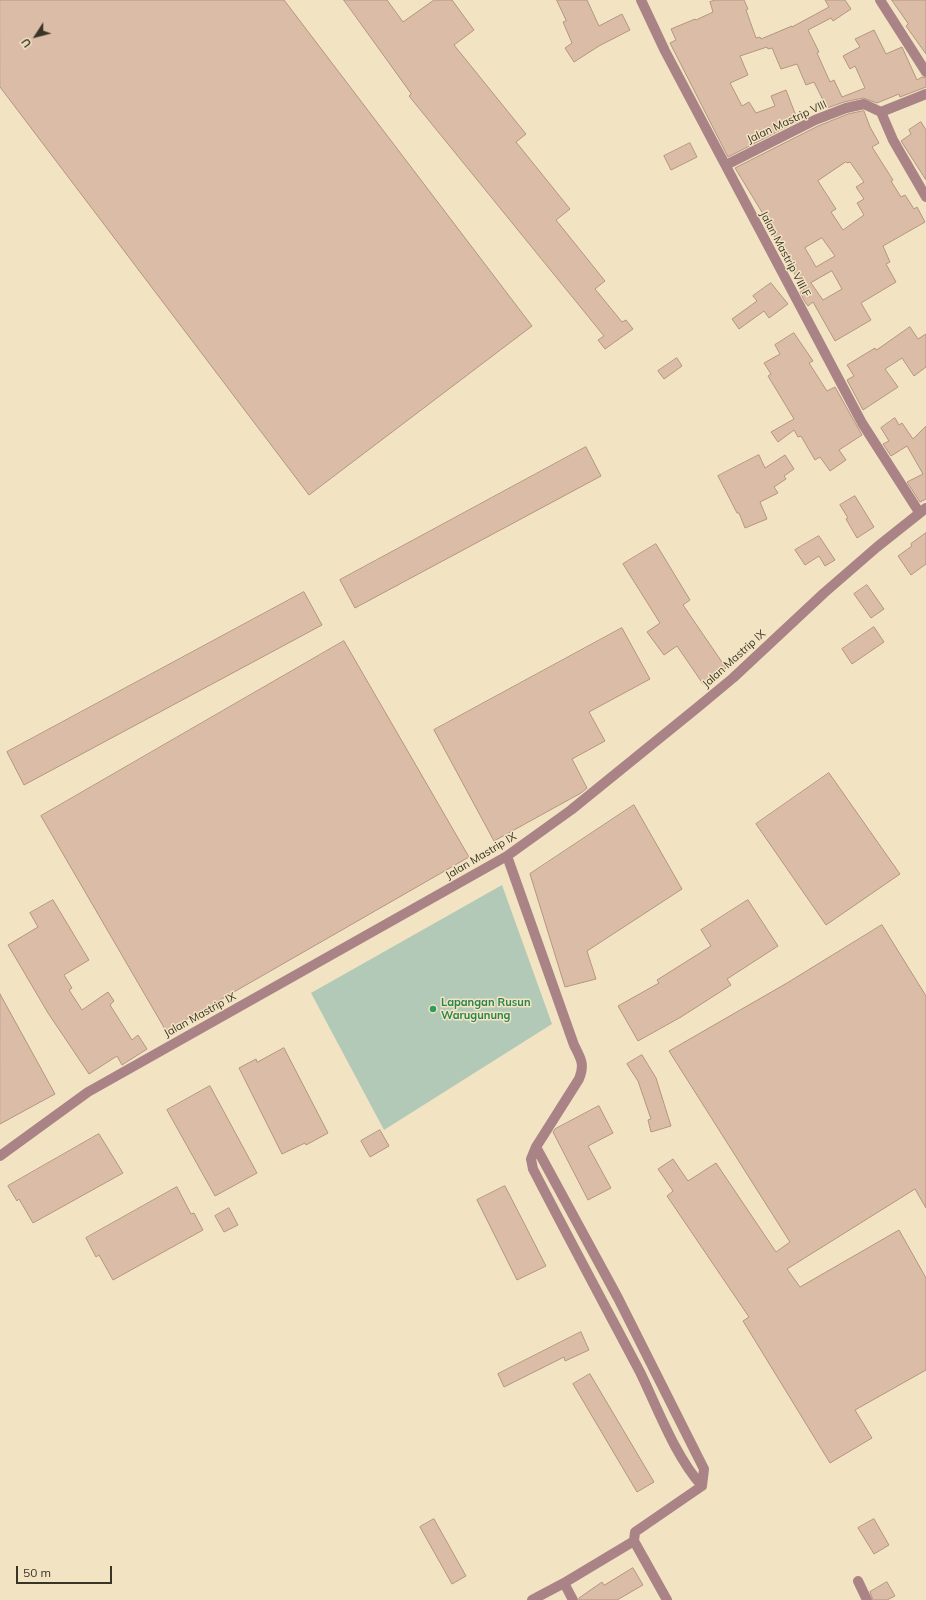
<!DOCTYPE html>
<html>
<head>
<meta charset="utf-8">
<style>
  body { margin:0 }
  #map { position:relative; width:926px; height:1600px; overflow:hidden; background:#f2e4c3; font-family:Mulish,sans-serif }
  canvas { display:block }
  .north { position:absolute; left:16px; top:16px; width:40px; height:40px; -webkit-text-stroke:3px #f2e4c3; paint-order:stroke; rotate:234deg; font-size:11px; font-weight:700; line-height:16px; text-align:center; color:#3a3427 }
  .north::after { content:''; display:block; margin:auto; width:14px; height:18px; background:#3a3427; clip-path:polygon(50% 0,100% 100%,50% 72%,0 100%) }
  .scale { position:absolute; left:16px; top:1566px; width:96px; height:18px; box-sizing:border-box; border:2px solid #3a3427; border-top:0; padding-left:5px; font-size:12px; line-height:14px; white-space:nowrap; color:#3a3427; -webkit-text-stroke:3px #f2e4c3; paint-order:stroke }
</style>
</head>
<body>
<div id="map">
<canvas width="926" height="1600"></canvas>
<div class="north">U</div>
<div class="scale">50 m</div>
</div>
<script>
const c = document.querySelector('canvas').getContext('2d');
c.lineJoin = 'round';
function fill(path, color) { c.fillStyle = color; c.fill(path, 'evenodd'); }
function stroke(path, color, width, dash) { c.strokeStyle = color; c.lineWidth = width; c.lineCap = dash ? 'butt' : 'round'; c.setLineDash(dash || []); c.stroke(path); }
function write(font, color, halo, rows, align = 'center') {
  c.font = font + ' Mulish,sans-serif'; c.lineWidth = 3; c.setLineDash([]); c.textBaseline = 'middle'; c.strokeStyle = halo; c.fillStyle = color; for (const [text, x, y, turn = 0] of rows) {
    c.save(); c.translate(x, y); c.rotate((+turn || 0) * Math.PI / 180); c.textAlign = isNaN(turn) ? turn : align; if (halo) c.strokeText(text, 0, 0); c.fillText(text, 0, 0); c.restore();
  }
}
const green = new Path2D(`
  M 502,885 L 552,1024 L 384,1130 L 311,993 Z`);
const building = new Path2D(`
  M 0,0 L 284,0 L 532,326 L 309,495 L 0,87 Z
  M 344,0 L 387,0 L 403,22 L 434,0 L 452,0 L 474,30 L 454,45 L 526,134 L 516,142 L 570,209 L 556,220 L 605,281 L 595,289 L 622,322 L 626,320 L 633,329 L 605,349 L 598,340 L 604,336 L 409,96 L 411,94 Z
  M 557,0 L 587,0 L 599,26 L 622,14 L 630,30 L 599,46 L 574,62 L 565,48 L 572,43 L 563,22 L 566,21 Z
  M 716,0 L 744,0 L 748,9 L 746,10 L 756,38 L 760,37 L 761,39 L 792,26 L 792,27 L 829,7 L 825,0 L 845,0 L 851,9 L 833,21 L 831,18 L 808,30 L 819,52 L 817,53 L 830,82 L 834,80 L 842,97 L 865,88 L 855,66 L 850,69 L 843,56 L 860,47 L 855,39 L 874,30 L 886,54 L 902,47 L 917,80 L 922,77 L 926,78 L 926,87 L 900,97 L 899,94 L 877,103 L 863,98 L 844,102 L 827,108 L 814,82 L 806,85 L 797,64 L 781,69 L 772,48 L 768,49 L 767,47 L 740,56 L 748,75 L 730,83 L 742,106 L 749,102 L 756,113 L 775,106 L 771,96 L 786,90 L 798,121 L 728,157 L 670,43 L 676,40 L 671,29 L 695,19 L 696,20 L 713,12 L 710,2 Z
  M 892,0 L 926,0 L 926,54 L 906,26 L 908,24 Z
  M 864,111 L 870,127 L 879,143 L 872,147 L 893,180 L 891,181 L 901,197 L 905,195 L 914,209 L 917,207 L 925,222 L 883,246 L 890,262 L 886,264 L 896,282 L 861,303 L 871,320 L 835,341 L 813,302 L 808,306 L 805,302 L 800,292 L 804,290 L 787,261 L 789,259 L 766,223 L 768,222 L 735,168 L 818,126 L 848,114 ZM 846,162 L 847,163 L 850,162 L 864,182 L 856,187 L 864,199 L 857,203 L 864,215 L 843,230 L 831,212 L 836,209 L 818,181 ZM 822,238 L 835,256 L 816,267 L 805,248 ZM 832,271 L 842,289 L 823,300 L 811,283 Z
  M 921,122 L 926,130 L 926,180 L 901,141 L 911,134 L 909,130 Z
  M 690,143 L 697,157 L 671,170 L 664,156 Z
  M 771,283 L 788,304 L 769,318 L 764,311 L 739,329 L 732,319 L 757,301 L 753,296 Z
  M 910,327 L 918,339 L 926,334 L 926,367 L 914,376 L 902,358 L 885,369 L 898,387 L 863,410 L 847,380 L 854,376 L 847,365 L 875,348 L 876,350 Z
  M 794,333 L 813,361 L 809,363 L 827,391 L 835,387 L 862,435 L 839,450 L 846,460 L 830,471 L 820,457 L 815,460 L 801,436 L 798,437 L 794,430 L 778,442 L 771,432 L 794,419 L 768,376 L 771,374 L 764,363 L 780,354 L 775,345 Z
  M 677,358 L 682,366 L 664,379 L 658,371 Z
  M 895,418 L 899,425 L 902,423 L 913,439 L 926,426 L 926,499 L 920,502 L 907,482 L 923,474 L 907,446 L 891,456 L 883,444 L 889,441 L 881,428 Z
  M 586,447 L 601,476 L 355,608 L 340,580 Z
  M 759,455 L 765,468 L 785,455 L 794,469 L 784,476 L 786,479 L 774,487 L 778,493 L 760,502 L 767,519 L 745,528 L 739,513 L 737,513 L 718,476 Z
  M 855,496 L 874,527 L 857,538 L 846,519 L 848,518 L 840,505 Z
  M 926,533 L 926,564 L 911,575 L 898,556 L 912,546 L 911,544 Z
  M 819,536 L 835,560 L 825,566 L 819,556 L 805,565 L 795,550 Z
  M 656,544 L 690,600 L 683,605 L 726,668 L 703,684 L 677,646 L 664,655 L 647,632 L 660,623 L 623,564 Z
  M 867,585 L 884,609 L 871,618 L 854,594 Z
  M 304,592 L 322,625 L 24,785 L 7,752 Z
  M 874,627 L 884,642 L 852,664 L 842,649 Z
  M 622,628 L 650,679 L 589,712 L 605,741 L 572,759 L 587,788 L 581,793 L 494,841 L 434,730 Z
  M 344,641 L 469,857 L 166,1031 L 41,816 Z
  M 829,773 L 900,874 L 826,925 L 756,824 Z
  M 634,805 L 682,889 L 587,951 L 596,979 L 565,987 L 530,874 Z
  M 53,900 L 89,960 L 64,975 L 72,988 L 69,990 L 82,1010 L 108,992 L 114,1001 L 110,1005 L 132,1040 L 138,1035 L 147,1049 L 122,1065 L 117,1056 L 89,1074 L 48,1013 L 8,945 L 38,927 L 30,913 Z
  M 748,900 L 778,946 L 727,979 L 731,985 L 681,1017 L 638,1041 L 618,1006 L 659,983 L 657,980 L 711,946 L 701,930 Z
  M 882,925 L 926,996 L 926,1208 L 915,1189 L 787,1269 L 800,1287 L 899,1230 L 926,1278 L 926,1370 L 855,1410 L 872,1438 L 830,1463 L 743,1321 L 749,1317 L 667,1196 L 673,1191 L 658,1169 L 673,1159 L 688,1181 L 716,1163 L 776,1252 L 790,1242 L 669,1051 L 787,983 Z
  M 0,994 L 55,1094 L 0,1124 Z
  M 284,1048 L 328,1133 L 306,1145 L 305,1143 L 282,1154 L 239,1068 L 256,1059 L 257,1062 Z
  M 642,1055 L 656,1078 L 671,1126 L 651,1132 L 648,1120 L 651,1119 L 638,1081 L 627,1064 Z
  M 210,1086 L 257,1173 L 215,1196 L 167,1110 Z
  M 599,1106 L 613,1133 L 588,1146 L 611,1188 L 588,1200 L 553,1132 L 555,1129 Z
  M 380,1130 L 389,1146 L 370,1157 L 361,1141 Z
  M 99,1134 L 123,1173 L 33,1223 L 19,1199 L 17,1201 L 8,1186 Z
  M 505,1186 L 546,1266 L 517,1280 L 477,1200 Z
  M 177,1187 L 191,1214 L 194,1213 L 203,1230 L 113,1280 L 99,1255 L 96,1257 L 86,1238 Z
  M 229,1208 L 238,1225 L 224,1232 L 215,1216 Z
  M 581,1332 L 589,1350 L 565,1361 L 564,1357 L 504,1387 L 498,1374 Z
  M 590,1374 L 654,1482 L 637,1492 L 573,1384 Z
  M 434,1519 L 466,1576 L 452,1584 L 420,1527 Z
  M 874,1519 L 889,1545 L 874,1554 L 858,1528 Z
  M 633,1568 L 643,1585 L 617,1600 L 579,1600 L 579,1598 L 602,1582 L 604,1585 Z
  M 887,1582 L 895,1596 L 887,1600 L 873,1600 L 870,1592 Z`);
const minor = new Path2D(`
  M 641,0 L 665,51 L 862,423 L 919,512
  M 880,0 L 926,72
  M 881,112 L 893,140 L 926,197
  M 726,165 L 815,120 L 846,108 L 864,104 L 881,112 L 926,94
  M 507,856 L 574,1045 C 581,1059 585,1064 579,1079 L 536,1147 L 531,1159 L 533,1169 C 568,1237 604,1304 640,1372 C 658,1409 675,1456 702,1486
  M 0,1156 L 88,1092 L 507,856 L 571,810 L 698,707 L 733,678 L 824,593 L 877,547 L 926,508
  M 634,1541 L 667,1600
  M 858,1581 L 867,1600
  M 564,1583 L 573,1600
  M 532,1600 L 564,1583 L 634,1541 L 635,1532 L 702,1486 L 704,1469 L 618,1298 L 536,1147`);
const markers = [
  [433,1009,4,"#2e9e5b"]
];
const streetNames = [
  ["Jalan Mastrip VIII",787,122,-25],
  ["Jalan Mastrip VIII F",785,254,62],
  ["Jalan Mastrip IX",734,659,-42],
  ["Jalan Mastrip IX",481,856,-31],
  ["Jalan Mastrip IX",200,1015,-29]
];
const leisureNames = [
  ["Lapangan Rusun",441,1003],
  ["Warugunung",441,1016]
];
fill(green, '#b2c9b8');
fill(building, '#dbbca7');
stroke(building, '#b39581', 1);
stroke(minor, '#a98386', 10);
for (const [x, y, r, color] of markers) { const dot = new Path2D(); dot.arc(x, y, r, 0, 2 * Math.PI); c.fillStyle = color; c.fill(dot); stroke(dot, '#f2e4c3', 1.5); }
write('11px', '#3a3427', '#f2e4c3', streetNames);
write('bold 11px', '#27864d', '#f2e4c3', leisureNames, 'left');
</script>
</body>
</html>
